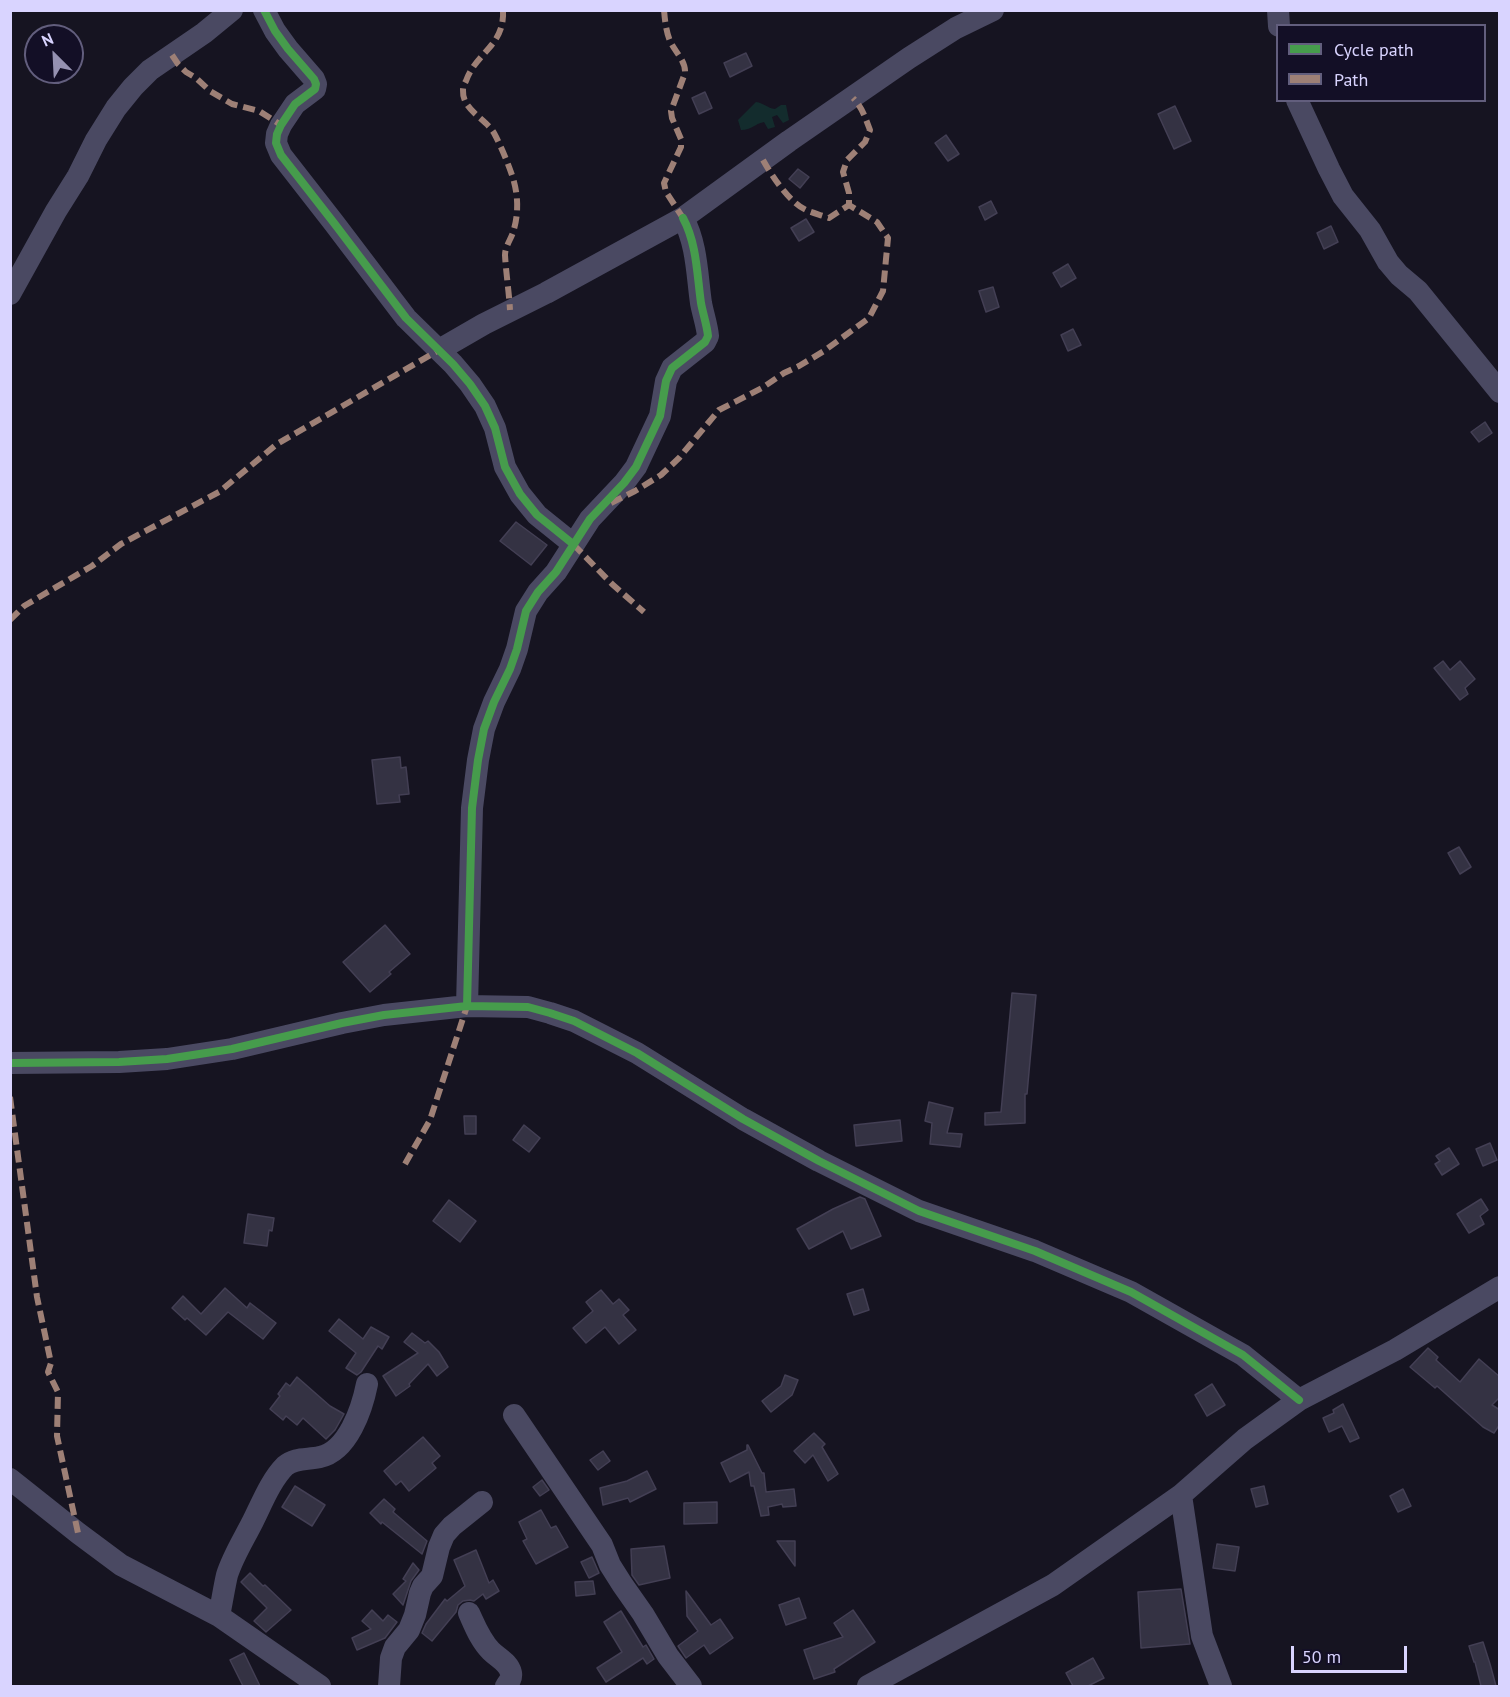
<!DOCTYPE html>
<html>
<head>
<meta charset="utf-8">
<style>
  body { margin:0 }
  #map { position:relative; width:1510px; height:1697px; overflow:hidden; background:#161421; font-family:"PT Sans",sans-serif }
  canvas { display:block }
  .frame { position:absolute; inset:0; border:12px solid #d9d4ff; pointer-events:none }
  .legend { position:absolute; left:1276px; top:24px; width:210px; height:78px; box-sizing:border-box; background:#130f26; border:2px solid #625e7d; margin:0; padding:8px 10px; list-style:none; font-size:18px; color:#d9d4ff }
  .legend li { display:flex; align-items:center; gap:12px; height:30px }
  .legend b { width:30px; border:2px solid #625e7d }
  .north { position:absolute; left:24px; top:24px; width:60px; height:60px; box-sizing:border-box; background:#130f26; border:2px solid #625e7d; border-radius:50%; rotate:336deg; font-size:16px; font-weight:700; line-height:24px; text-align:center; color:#d9d4ff }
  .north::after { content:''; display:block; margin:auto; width:21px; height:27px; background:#9591b1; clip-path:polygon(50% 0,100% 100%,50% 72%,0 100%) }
  .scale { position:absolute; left:1291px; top:1646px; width:116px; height:27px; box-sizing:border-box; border:3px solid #d9d4ff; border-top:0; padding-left:8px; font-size:18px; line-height:21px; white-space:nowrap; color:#d9d4ff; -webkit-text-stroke:4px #130f26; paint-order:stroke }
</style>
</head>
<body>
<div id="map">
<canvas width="1510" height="1697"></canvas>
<div class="frame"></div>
<ul class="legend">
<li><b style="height:8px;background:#469c4c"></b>Cycle path</li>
<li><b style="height:8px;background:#9e8076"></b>Path</li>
</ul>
<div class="north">N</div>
<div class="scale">50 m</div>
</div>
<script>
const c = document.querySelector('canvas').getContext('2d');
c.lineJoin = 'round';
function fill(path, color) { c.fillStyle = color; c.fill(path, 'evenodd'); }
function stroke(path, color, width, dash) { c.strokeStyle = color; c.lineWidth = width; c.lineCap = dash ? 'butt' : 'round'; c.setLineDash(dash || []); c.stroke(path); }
const green = new Path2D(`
  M 756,102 C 764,103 767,108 775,109 L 781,105 L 786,105 L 789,120 L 783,123 L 777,115 L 772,117 L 775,127 L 768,129 L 764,122 C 754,124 752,130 741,130 L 738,120 Z`);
const building = new Path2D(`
  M 746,53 L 752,66 L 730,77 L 724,63 Z
  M 705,92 L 712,108 L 699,114 L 692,98 Z
  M 1175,106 L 1191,141 L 1174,149 L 1158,114 Z
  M 946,135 L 959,154 L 948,161 L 935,143 Z
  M 798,169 L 809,177 L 800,188 L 789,179 Z
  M 991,201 L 997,213 L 985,220 L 979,207 Z
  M 806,219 L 814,232 L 799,241 L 791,228 Z
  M 1331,226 L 1338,242 L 1324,249 L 1317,233 Z
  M 1068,264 L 1076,278 L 1061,287 L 1053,273 Z
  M 993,287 L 999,307 L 986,312 L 979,291 Z
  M 1073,329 L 1081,345 L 1068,351 L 1061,335 Z
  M 1485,422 L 1492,433 L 1479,442 L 1471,432 Z
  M 516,522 L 547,545 L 531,565 L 500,541 Z
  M 1443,661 L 1450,670 L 1460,661 L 1475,679 L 1465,688 L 1468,694 L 1460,700 L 1434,668 Z
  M 400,757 L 401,768 L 406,767 L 409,794 L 399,795 L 400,802 L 377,804 L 372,760 Z
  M 1459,847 L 1471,867 L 1460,874 L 1448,853 Z
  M 385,925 L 410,954 L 389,972 L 391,974 L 370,992 L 343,962 Z
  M 1012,993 L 1036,995 L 1027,1094 L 1025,1094 L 1025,1123 L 985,1125 L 985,1113 L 1001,1112 Z
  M 929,1102 L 953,1108 L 947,1133 L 962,1134 L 960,1147 L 930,1144 L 932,1123 L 925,1121 Z
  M 464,1116 L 476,1116 L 476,1134 L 465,1134 Z
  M 900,1120 L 902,1141 L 856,1146 L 854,1125 Z
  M 524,1125 L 540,1138 L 529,1152 L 513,1140 Z
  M 1490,1143 L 1497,1160 L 1483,1166 L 1476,1149 Z
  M 1449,1148 L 1459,1164 L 1442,1175 L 1435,1164 L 1440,1161 L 1436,1156 Z
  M 860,1197 L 865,1199 L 881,1236 L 851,1249 L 843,1231 L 809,1249 L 797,1229 L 833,1209 Z
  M 1481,1199 L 1488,1210 L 1480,1216 L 1484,1224 L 1469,1233 L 1457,1214 Z
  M 449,1200 L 476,1221 L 460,1242 L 433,1221 Z
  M 248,1214 L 274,1218 L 272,1231 L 269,1230 L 267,1246 L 244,1243 Z
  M 225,1288 L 247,1308 L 250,1303 L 276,1323 L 263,1339 L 228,1312 L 206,1335 L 187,1318 L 185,1320 L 172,1308 L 183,1296 L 201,1314 Z
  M 863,1289 L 869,1310 L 854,1315 L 847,1294 Z
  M 601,1290 L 613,1304 L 619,1299 L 629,1310 L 623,1315 L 636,1330 L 619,1344 L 605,1327 L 586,1343 L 573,1328 L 593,1311 L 586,1302 Z
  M 339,1319 L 363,1339 L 371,1327 L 389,1337 L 382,1349 L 378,1346 L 361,1372 L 357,1375 L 346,1368 L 356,1353 L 329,1331 Z
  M 412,1333 L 425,1343 L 428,1341 L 439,1352 L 448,1367 L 437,1376 L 428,1364 L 409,1384 L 410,1386 L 396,1396 L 383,1376 L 418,1353 L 404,1342 Z
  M 1428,1348 L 1438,1357 L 1436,1360 L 1460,1382 L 1479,1359 L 1500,1377 L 1500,1397 L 1492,1405 L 1500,1410 L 1500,1424 L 1494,1433 L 1483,1427 L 1437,1386 L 1435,1388 L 1410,1367 Z
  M 785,1375 L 798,1380 L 792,1395 L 771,1412 L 762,1401 L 781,1386 Z
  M 297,1377 L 330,1406 L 344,1414 L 335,1430 L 326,1439 L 303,1418 L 297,1425 L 286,1416 L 283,1420 L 270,1409 L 280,1396 L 278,1394 L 286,1383 L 290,1386 Z
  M 1212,1384 L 1225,1405 L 1207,1416 L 1195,1395 Z
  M 1343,1404 L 1359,1438 L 1350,1442 L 1342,1426 L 1329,1432 L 1323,1418 L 1334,1413 L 1333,1410 Z
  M 814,1433 L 825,1444 L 822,1447 L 838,1474 L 828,1481 L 813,1455 L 805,1463 L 794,1451 Z
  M 423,1437 L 440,1456 L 432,1463 L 436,1468 L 409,1491 L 401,1481 L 396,1485 L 384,1471 Z
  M 747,1445 L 748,1445 L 762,1473 L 764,1473 L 766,1492 L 794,1489 L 796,1506 L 783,1507 L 782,1504 L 768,1507 L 769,1515 L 761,1516 L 754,1486 L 751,1486 L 749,1472 L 730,1482 L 721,1463 L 747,1450 Z
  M 603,1451 L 610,1461 L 598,1470 L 590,1460 Z
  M 647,1471 L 656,1489 L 630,1502 L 628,1498 L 603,1505 L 600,1488 L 627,1481 Z
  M 542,1480 L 549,1490 L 540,1496 L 533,1487 Z
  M 295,1486 L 325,1505 L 312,1526 L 282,1507 Z
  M 1264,1486 L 1268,1504 L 1256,1507 L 1251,1489 Z
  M 1403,1489 L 1411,1506 L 1398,1512 L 1390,1496 Z
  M 384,1499 L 395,1509 L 393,1512 L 427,1541 L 422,1554 L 382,1522 L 381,1524 L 370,1513 Z
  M 717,1502 L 717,1523 L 684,1524 L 684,1503 Z
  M 541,1510 L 551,1528 L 556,1526 L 568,1547 L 536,1564 L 523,1541 L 527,1539 L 519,1522 Z
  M 777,1541 L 795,1541 L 795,1566 Z
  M 1217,1544 L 1239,1547 L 1235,1571 L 1213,1568 Z
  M 664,1546 L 670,1578 L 639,1585 L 632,1575 L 631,1549 Z
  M 476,1550 L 489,1583 L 493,1580 L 499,1591 L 486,1599 L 483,1594 L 474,1601 L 470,1600 L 463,1601 L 458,1605 L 456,1612 L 432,1641 L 422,1633 L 426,1624 L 445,1599 L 447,1601 L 465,1586 L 454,1560 Z
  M 592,1557 L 599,1573 L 589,1578 L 581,1562 Z
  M 413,1563 L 419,1570 L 411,1581 L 403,1605 L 393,1594 L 406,1581 L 403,1579 Z
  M 250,1573 L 263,1586 L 265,1585 L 291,1610 L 266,1632 L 254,1621 L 267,1608 L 241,1582 Z
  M 593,1581 L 595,1594 L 576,1596 L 575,1582 Z
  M 1181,1589 L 1190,1644 L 1141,1648 L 1138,1592 Z
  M 686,1591 L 711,1625 L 720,1619 L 733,1638 L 710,1654 L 704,1645 L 686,1658 L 678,1646 L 698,1631 L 687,1616 Z
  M 799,1598 L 806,1618 L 786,1625 L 779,1605 Z
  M 372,1610 L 383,1621 L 388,1615 L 397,1622 L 385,1638 L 357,1650 L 352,1638 L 371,1629 L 362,1621 Z
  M 853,1610 L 875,1642 L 834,1669 L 835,1672 L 814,1679 L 804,1650 L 843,1637 L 834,1623 Z
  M 621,1611 L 643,1647 L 646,1645 L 654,1659 L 647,1664 L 643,1658 L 606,1682 L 597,1668 L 622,1652 L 604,1622 Z
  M 1483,1642 L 1490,1664 L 1496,1686 L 1481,1686 L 1475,1662 L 1474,1662 L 1469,1646 Z
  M 244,1653 L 260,1686 L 243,1686 L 230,1660 Z
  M 1093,1658 L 1104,1678 L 1088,1686 L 1073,1686 L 1066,1673 Z`);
const minor = new Path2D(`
  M 264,10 L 275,31 L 288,49 L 314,79 L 316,84 L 315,89 L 295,104 L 281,125 L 277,134 L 276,143 L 281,155 L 334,223 L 406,318 L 453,364 L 470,384 L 485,406 L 495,428 L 505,467 L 520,494 L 537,515 L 573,544
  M 1278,10 L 1279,26
  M 1297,100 L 1329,169 L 1343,196 L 1370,230 L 1388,262 L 1399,275 L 1418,291 L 1500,392
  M 10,294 L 56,211 L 78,176 L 96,140 L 116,108 L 133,87 L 150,70 L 204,33 L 232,10
  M 439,350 L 484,324 L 546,293 L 683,218 L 789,141 L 909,58 L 956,28 L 993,10
  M 467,1006 L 472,808 L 478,760 L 484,729 L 494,702 L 510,669 L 517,649 L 526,611 L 538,592 L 556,572 L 590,519 L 624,483 L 636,467 L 660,416 L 666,381 L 672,368 L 705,342 L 708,336 C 707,325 703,314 701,303 C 697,275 697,244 683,218
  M 10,1063 L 119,1062 L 167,1059 L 232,1049 L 342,1023 L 384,1015 L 467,1006 L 528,1007 L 550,1013 L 574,1021 L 637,1053 L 743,1119 L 819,1161 L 919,1211 L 1035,1251 L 1131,1292 L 1243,1355 L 1299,1400
  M 514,1415 L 602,1545 L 610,1565 L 622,1584 L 643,1614 L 668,1656 L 691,1686
  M 10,1479 L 78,1533 L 121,1565 L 219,1616 L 320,1686
  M 1181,1495 L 1202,1636 L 1221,1686
  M 469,1613 C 475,1626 480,1640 491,1651 C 498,1658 509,1663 511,1673 C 512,1678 509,1682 506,1686
  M 219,1616 C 222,1602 224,1588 227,1575 C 233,1556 244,1539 253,1521 C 262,1503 271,1480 285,1466 C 295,1457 308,1460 320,1457 C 348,1451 362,1409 367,1384
  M 389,1686 L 391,1658 L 395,1647 L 409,1630 L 415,1615 L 420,1593 L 423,1586 L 432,1576 L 439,1547 L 444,1535 L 452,1526 L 482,1502
  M 868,1686 L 1053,1585 L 1181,1495 L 1245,1439 L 1299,1400 L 1395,1350 L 1500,1287`);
const quiet = new Path2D(`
  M 503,10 C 505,46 476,52 466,81 C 464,84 463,87 463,90 C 462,110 485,118 494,133 C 501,146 507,161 512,175 C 518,193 519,211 514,229 C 512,238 505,246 505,255 C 506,273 509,292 510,310
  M 664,10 C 665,21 666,31 670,41 C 675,52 686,61 685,73 L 671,111 L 672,118 L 681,139 L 681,147 L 664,183 L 666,192 L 683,218
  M 172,55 L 178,64 L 186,72 L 196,78 L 210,91 L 232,104 L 259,111 L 281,125
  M 763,160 C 772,176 789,202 806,210 C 813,213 821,215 829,218 L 849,205 L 849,193 L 843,172 L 847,160 L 865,142 L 870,130 C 865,117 862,107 853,98
  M 611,503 L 635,491 L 661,475 L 679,458 L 719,410 L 762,388 L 784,373 L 799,366 L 824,351 L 869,318 L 883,291 L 888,238 L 877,222 L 849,205
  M 573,544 L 612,584 L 644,612
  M 10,620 L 24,606 L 92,566 L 121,544 L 219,492 L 277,444 L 439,350
  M 10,1097 L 37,1297 L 51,1363 L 48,1372 L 58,1392 L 57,1436 L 78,1533
  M 405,1164 L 430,1120 L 467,1006`);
const cycleway = new Path2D(`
  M 264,10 L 275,31 L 288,49 L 314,79 L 316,84 L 315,89 L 295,104 L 281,125 L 277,134 L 276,143 L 281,155 L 334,223 L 406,318 L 453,364 L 470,384 L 485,406 L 495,428 L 505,467 L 520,494 L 537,515 L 573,544
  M 467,1006 L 472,808 L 478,760 L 484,729 L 494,702 L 510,669 L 517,649 L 526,611 L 538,592 L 556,572 L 590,519 L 624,483 L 636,467 L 660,416 L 666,381 L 672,368 L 705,342 L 708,336 C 707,325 703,314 701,303 C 697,275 697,244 683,218
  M 10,1063 L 119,1062 L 167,1059 L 232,1049 L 342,1023 L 384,1015 L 467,1006 L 528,1007 L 550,1013 L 574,1021 L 637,1053 L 743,1119 L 819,1161 L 919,1211 L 1035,1251 L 1131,1292 L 1243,1355 L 1299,1400`);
fill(green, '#132c2d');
fill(building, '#343243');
stroke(building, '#433f54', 1.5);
stroke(minor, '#4a4962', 22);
stroke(quiet, '#9e8076', 6, [12, 6]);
stroke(cycleway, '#469c4c', 8);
</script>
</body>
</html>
